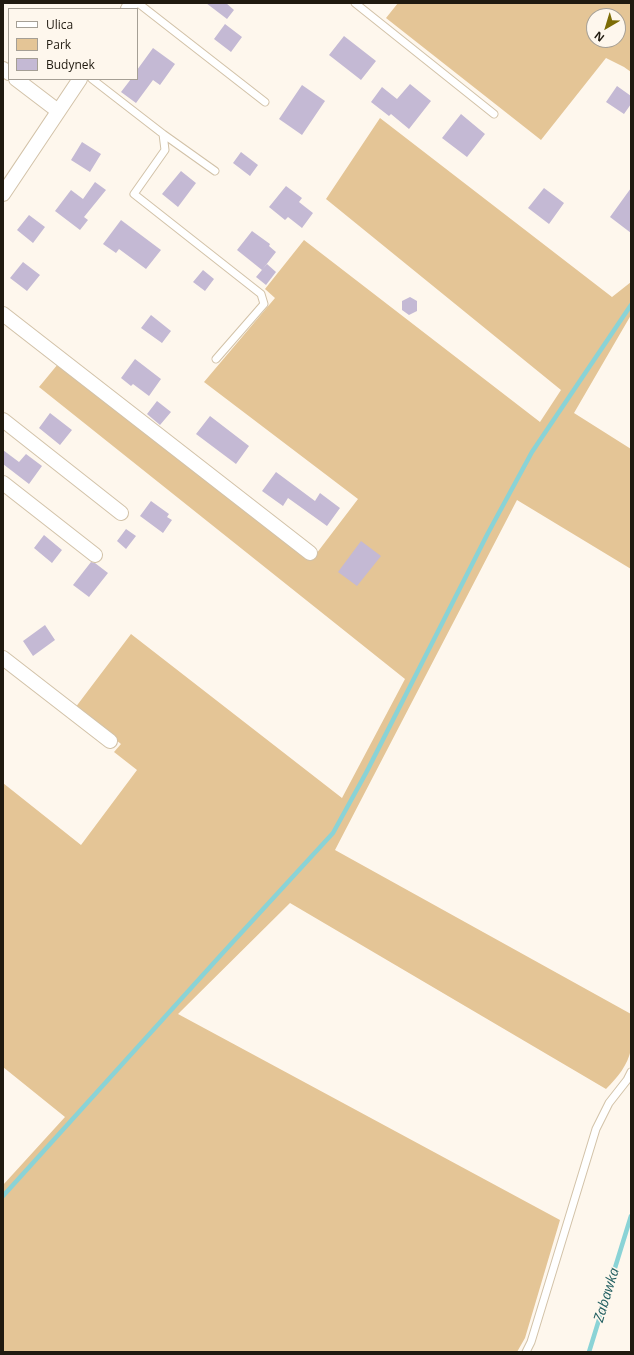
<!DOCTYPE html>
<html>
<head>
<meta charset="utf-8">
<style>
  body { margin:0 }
  #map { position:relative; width:634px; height:1355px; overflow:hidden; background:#fef7ed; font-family:"Open Sans",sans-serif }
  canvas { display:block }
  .frame { position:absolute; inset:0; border:4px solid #201a10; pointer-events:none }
  .legend { position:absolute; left:8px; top:8px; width:130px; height:72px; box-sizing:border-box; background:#fef7ed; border:1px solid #a59f95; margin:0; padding:5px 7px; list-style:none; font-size:12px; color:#201a10 }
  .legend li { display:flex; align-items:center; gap:8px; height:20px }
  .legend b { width:20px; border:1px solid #a59f95 }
  .north { position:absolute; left:586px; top:8px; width:40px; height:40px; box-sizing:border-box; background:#fef7ed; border:1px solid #a59f95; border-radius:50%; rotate:218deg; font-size:11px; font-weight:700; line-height:16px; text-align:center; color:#201a10 }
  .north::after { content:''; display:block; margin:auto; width:14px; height:18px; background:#7d6c05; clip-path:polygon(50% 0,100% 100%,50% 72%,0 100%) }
</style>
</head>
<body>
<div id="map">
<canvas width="634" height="1355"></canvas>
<div class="frame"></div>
<ul class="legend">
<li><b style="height:5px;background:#fff"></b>Ulica</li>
<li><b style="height:11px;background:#e4c596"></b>Park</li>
<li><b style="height:11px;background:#c4b9d4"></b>Budynek</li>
</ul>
<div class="north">N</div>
</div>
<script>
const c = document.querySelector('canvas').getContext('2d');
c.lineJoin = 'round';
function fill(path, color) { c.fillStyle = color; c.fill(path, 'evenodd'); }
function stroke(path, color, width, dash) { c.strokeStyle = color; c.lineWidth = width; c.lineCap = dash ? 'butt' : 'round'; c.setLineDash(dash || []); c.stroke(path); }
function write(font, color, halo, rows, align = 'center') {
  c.font = font + ' "Open Sans",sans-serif'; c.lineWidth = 3; c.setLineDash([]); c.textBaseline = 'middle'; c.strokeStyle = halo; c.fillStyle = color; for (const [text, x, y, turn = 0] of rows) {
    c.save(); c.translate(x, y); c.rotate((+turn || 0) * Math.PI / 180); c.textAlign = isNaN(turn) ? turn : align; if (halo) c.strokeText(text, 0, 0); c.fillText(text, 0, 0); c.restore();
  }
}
const green = new Path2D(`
  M 398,3 L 631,3 L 631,72 L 624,67 L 606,58 L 541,140 L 386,18 ZM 594,16 L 618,16 L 618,40 L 594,40 Z
  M 380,118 L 612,297 L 631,282 L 631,315 L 574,413 L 631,449 L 631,569 L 517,500 L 335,850 L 631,1014 C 631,1025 633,1038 631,1049 C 628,1065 617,1078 606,1089 L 290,903 L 178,1014 L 560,1220 L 525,1338 L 517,1352 L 3,1352 L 3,1185 L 65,1117 L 3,1067 L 3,783 L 81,845 L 137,770 L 114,752 L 121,744 L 75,708 L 131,634 L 342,798 L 405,679 L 39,387 L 58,364 L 313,558 L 358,499 L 204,382 L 275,298 L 265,289 L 304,240 L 540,422 L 561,390 L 326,199 Z`);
const stream = new Path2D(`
  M 3,1196 L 220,956 L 333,833 L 366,773 L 488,533 L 532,452 L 631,305
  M 589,1352 L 631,1216`);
const building = new Path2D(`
  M 206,3 L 226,3 L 234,10 L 227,19 Z
  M 225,24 L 242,37 L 231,52 L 214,39 Z
  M 344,36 L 376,61 L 361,80 L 329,55 Z
  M 153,48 L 175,64 L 160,85 L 153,80 L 136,103 L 121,92 L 131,79 L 137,79 L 137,70 Z
  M 410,84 L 431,101 L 409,129 L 391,114 L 389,116 L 371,102 L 382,87 L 397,99 Z
  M 302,85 L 325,101 L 302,135 L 279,119 Z
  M 617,86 L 631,96 L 631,104 L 624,114 L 606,102 Z
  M 461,114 L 485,134 L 467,157 L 442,138 Z
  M 82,142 L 101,154 L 90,172 L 71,160 Z
  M 241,152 L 258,165 L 250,176 L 233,163 Z
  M 181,171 L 196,183 L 178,207 L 162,194 Z
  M 95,182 L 106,190 L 84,217 L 88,220 L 80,230 L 55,211 L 71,190 L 83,199 Z
  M 286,186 L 302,198 L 299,202 L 313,213 L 302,228 L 288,217 L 285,220 L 269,207 Z
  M 544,188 L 564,203 L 549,224 L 528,208 Z
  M 631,188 L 631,233 L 610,217 Z
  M 29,215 L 45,227 L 33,243 L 17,230 Z
  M 121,220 L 161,250 L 146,269 L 119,249 L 116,253 L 103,244 Z
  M 252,231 L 270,244 L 269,246 L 276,252 L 262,270 L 237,250 Z
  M 23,262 L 40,275 L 27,291 L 10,278 Z
  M 267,264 L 276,272 L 266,285 L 256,277 Z
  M 203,270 L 214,279 L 205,291 L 193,282 Z
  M 410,297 L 417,301 L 417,311 L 409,315 L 402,310 L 402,301 Z
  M 151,315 L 171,331 L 162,343 L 141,328 Z
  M 135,359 L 161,379 L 149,396 L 133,384 L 131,386 L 121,378 Z
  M 157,401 L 171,412 L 160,425 L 147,414 Z
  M 50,413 L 72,430 L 60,445 L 39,428 Z
  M 210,416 L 249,446 L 236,464 L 196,434 Z
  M 3,450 L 19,462 L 26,454 L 42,466 L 29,484 L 3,464 Z
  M 276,472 L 315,501 L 320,493 L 340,508 L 327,526 L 288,498 L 283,506 L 262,491 Z
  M 151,501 L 169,514 L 167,517 L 172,520 L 163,533 L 140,516 Z
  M 126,529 L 136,536 L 126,549 L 117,541 Z
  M 44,535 L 62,550 L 52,563 L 34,548 Z
  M 361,541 L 381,556 L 357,586 L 338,572 Z
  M 91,562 L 95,563 L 108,573 L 89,597 L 73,585 Z
  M 45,625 L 55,640 L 33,656 L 23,641 Z`);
const lane = new Path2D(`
  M 138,3 L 265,102
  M 355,3 L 494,114
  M 92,79 L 163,134 L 165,150 L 134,194 L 261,294 L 264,304 L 216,359
  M 163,134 L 215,171
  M 526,1352 L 531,1342 L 596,1129 L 609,1103 L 627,1080 L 631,1072`);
const street = new Path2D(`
  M 128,9 L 132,3
  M 3,69 L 9,73
  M 16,79 L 58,111
  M 3,194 L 80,79
  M 3,314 L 310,553
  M 3,420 L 121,513
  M 3,483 L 95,555
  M 3,658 L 110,741`);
const waterNames = [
  ["Zabawka",607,1295,-73]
];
fill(green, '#e4c596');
stroke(stream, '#8ad3d6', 4.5);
fill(building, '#c4b9d4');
stroke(lane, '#d2c2a8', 9);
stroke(street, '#d2c2a8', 16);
stroke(lane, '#fff', 7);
stroke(street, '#fff', 14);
write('italic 14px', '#215e60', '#fef7ed', waterNames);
</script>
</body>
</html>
